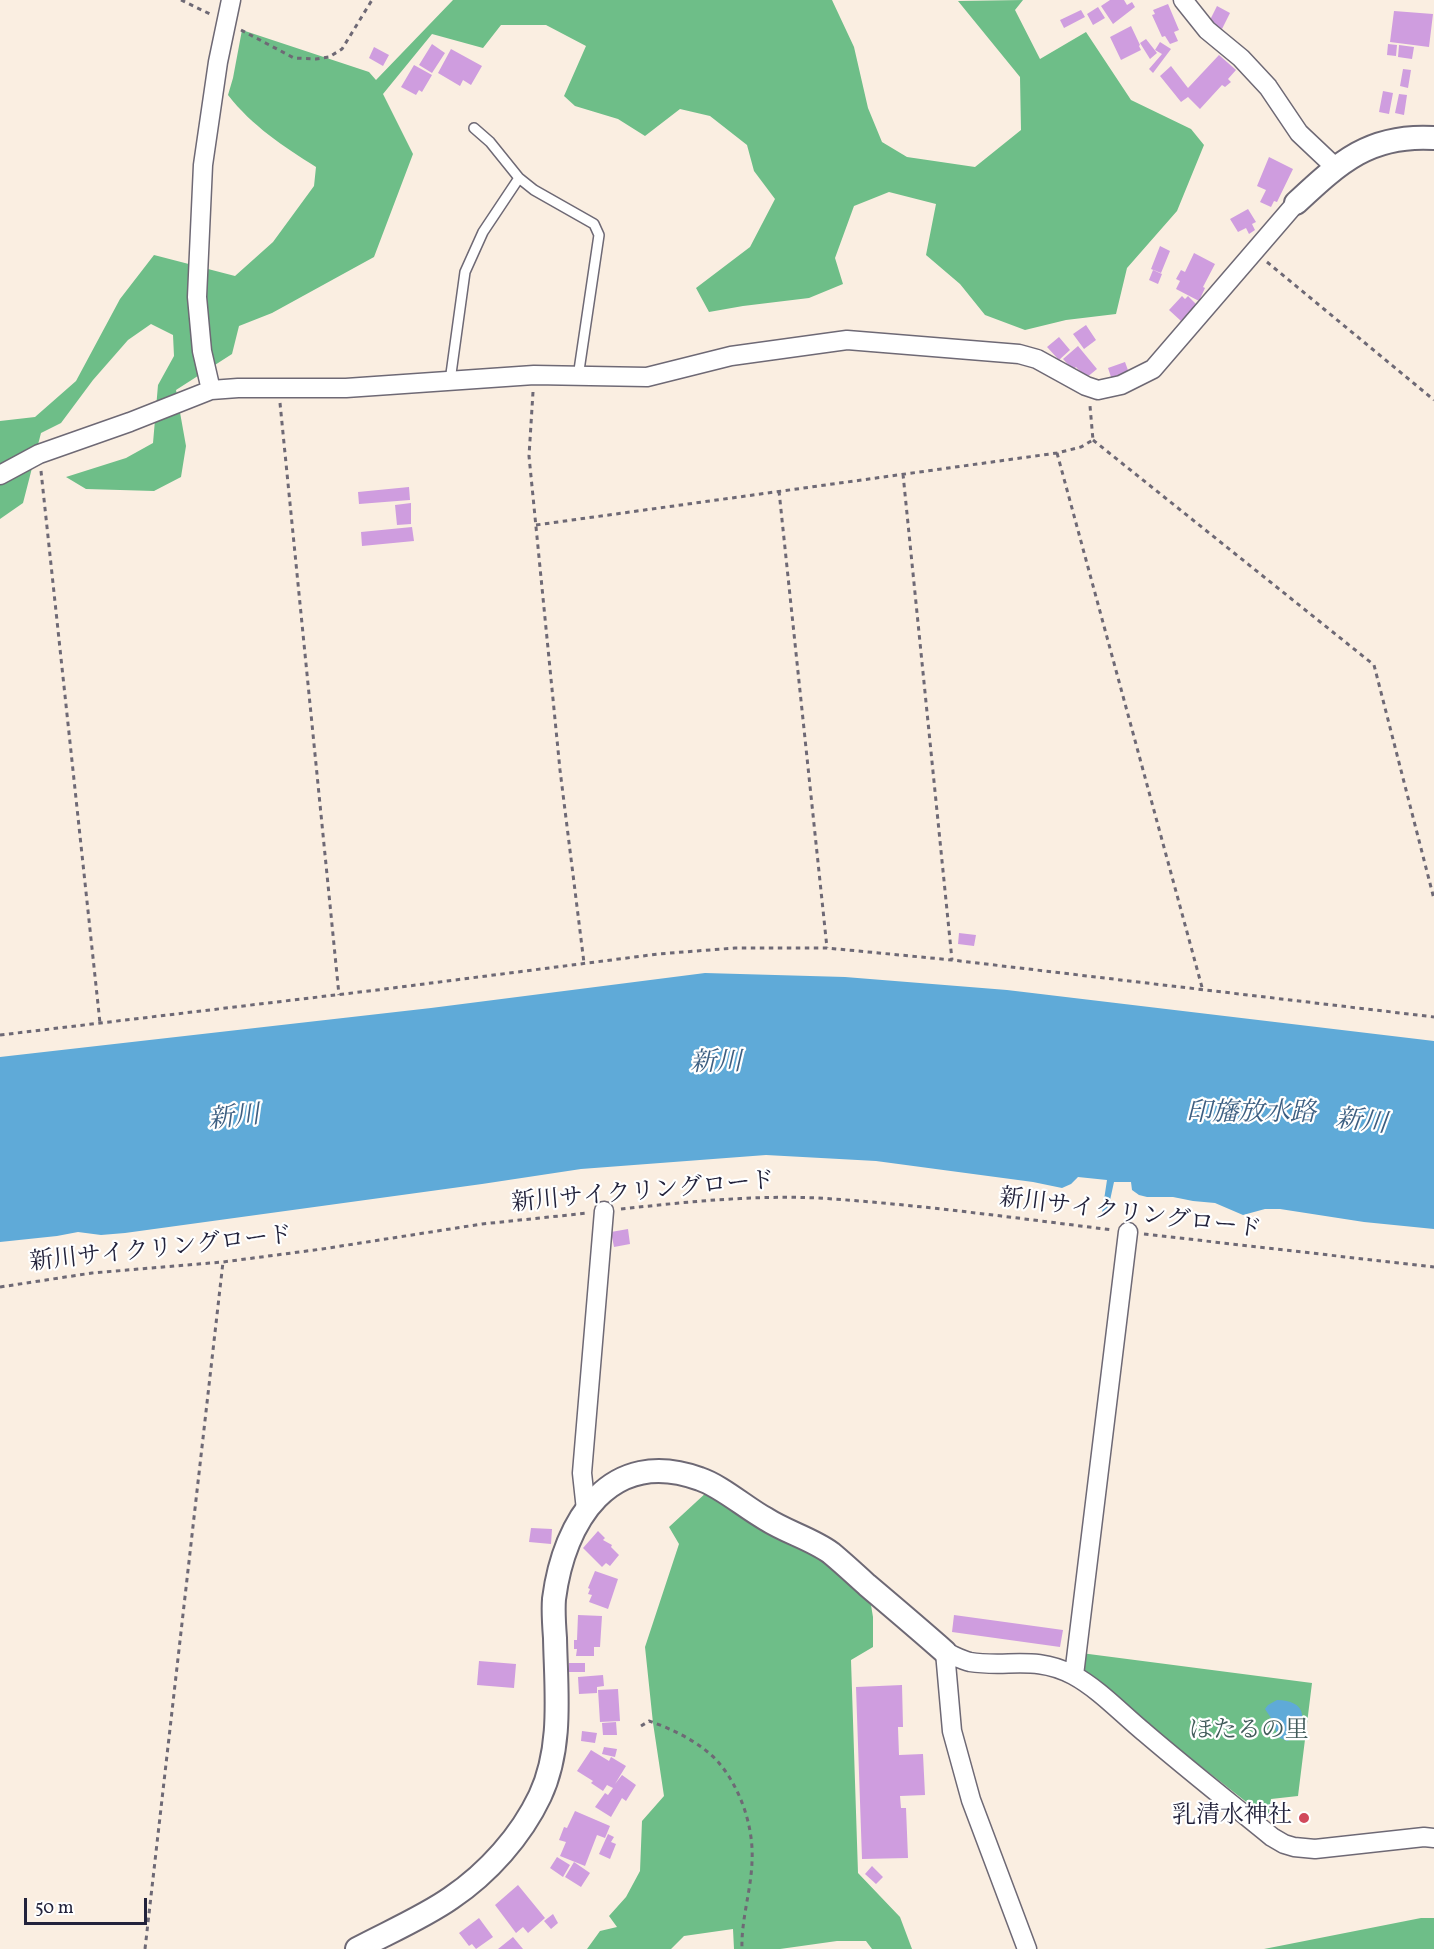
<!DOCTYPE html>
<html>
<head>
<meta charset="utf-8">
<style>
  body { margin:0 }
  #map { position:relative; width:1434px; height:1949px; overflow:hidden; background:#faeee1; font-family:Vollkorn,serif }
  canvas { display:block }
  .scale { position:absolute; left:24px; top:1898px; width:123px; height:27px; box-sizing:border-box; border:3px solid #22223b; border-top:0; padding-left:8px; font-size:18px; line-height:21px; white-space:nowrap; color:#22223b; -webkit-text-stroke:4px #fff; paint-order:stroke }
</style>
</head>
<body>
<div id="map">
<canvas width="1434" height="1949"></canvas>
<div class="scale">50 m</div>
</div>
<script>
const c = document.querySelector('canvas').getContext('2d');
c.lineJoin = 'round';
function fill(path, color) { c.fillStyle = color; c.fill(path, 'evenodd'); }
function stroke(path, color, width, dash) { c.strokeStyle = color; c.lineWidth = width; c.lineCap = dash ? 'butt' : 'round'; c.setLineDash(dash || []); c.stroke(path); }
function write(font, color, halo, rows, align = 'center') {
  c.font = font + ' Vollkorn,"Noto Serif JP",serif'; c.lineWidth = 4.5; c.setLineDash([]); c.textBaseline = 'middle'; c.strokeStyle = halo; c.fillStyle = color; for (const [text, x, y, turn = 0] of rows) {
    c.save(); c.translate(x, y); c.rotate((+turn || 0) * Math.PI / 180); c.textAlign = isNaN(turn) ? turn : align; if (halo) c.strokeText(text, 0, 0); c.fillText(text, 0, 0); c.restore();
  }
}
const forest = new Path2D(`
  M 453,0 L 832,0 L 854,47 L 868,108 L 882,142 L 907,157 L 975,167 L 1021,130 L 1020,77 L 958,1 L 1023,0 L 1015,10 L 1040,59 L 1086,32 L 1131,100 L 1191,129 L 1204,145 L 1177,211 L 1127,268 L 1116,314 L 1066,320 L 1025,330 L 985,315 L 960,284 L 926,255 L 936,204 L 889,192 L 854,206 L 835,258 L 843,284 L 809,298 L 743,306 L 709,312 L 696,288 L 750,247 L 775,199 L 754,171 L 747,145 L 710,116 L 680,109 L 645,136 L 618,119 L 575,106 L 564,96 L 586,46 L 546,25 L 501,25 L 483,48 L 432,34 L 383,94 L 413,154 L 374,257 L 272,313 L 239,326 L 232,354 L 176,390 L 186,446 L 181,477 L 154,491 L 86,489 L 66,477 L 126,458 L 153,443 L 158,385 L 174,356 L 173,335 L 151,324 L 128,340 L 93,380 L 61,423 L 41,433 L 23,503 L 0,519 L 0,421 L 35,417 L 76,381 L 120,299 L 154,255 L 235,276 L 273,242 L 314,186 L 316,167 C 283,146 252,126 228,95 L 233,78 L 242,30 L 369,72 L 376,80 Z
  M 708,1491 L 826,1557 L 871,1605 L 873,1617 L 873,1647 L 851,1660 L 858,1873 L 900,1917 L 912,1949 L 872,1949 L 866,1941 L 837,1941 L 780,1949 L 734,1949 L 733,1929 L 684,1936 L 671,1949 L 587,1949 L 600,1931 L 617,1927 L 609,1916 L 626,1897 L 640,1871 L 642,1821 L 664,1796 L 653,1723 L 645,1647 L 679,1544 L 669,1527 Z
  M 1081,1653 L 1312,1683 L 1298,1796 L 1271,1799 L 1268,1819 L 1096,1684 L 1080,1668 Z
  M 1421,1918 L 1434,1918 L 1434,1949 L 1264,1949 Z`);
const water = new Path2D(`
  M 705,973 L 845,977 L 1007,990 L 1434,1041 L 1434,1229 L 1364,1222 L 1280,1209 L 1265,1209 L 1243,1215 L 1215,1203 L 1193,1201 L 1173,1197 L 1147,1197 L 1139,1195 L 1132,1190 L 1131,1182 L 1114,1182 L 1107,1214 L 1102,1213 L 1107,1180 L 1078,1177 L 1071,1184 L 1062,1188 L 1033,1182 L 876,1161 L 766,1155 L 581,1169 L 482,1184 L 125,1233 L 101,1235 L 78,1232 L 57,1236 L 0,1242 L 0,1057 L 431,1008 Z
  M 1277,1700 C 1306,1701 1307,1717 1295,1738 L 1287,1741 L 1278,1737 L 1273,1721 L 1265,1709 L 1268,1705 Z`);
const building = new Path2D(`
  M 1110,0 L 1124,0 L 1127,5 L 1132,2 L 1135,7 L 1113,24 L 1101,6 Z
  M 1168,4 L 1179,30 L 1174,32 L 1178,41 L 1170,44 L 1165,36 L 1162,37 L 1152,15 L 1155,14 L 1153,10 Z
  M 1217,6 L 1230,13 L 1222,29 L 1209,22 Z
  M 1098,7 L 1105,18 L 1093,25 L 1087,14 Z
  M 1081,10 L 1085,17 L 1064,28 L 1060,20 Z
  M 1394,11 L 1433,14 L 1429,47 L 1390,42 Z
  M 1131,26 L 1140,45 L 1139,46 L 1141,50 L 1121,60 L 1110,37 Z
  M 1146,39 L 1157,53 L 1150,59 L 1140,43 Z
  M 1160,42 L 1171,49 L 1153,73 L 1149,69 L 1162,54 L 1155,50 Z
  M 432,44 L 445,53 L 432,73 L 419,65 Z
  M 1388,44 L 1397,45 L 1396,56 L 1387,55 Z
  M 1399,45 L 1414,47 L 1412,59 L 1398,57 Z
  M 374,47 L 389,55 L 383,66 L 369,58 Z
  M 451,49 L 482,66 L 471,85 L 463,80 L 460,86 L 438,73 Z
  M 1219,55 L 1236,70 L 1228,79 L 1231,82 L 1225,87 L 1222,85 L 1200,109 L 1188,97 L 1181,102 L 1160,76 L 1171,66 L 1188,88 Z
  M 414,65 L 432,75 L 422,92 L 419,90 L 416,95 L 401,87 Z
  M 1403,69 L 1411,70 L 1408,88 L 1400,86 Z
  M 1383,91 L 1393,93 L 1389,114 L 1379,112 Z
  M 1399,94 L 1407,95 L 1404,115 L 1395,113 Z
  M 1269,157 L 1293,169 L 1277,202 L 1274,201 L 1271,207 L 1260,202 L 1266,190 L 1257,186 Z
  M 1248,209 L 1256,222 L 1252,224 L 1255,230 L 1249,234 L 1246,228 L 1238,232 L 1230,219 Z
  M 1160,246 L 1170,251 L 1161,273 L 1151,269 Z
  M 1194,253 L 1215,264 L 1203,287 L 1205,288 L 1199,301 L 1176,289 L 1180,281 L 1176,279 L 1181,270 L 1185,272 Z
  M 1153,270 L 1162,274 L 1158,284 L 1149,280 Z
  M 1182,296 L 1185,299 L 1188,296 L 1197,305 L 1181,321 L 1169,310 Z
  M 1086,325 L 1096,340 L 1084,349 L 1073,334 Z
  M 1059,337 L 1070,350 L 1059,360 L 1047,347 Z
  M 1078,346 L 1097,369 L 1086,378 L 1076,367 L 1073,370 L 1063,359 Z
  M 1125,362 L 1129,373 L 1112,380 L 1108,368 Z
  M 409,487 L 410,500 L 359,504 L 358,492 Z
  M 411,503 L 411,524 L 397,525 L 395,505 Z
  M 412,527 L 414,541 L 362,546 L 361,532 Z
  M 959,933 L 976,935 L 974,946 L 958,944 Z
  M 628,1229 L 630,1244 L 614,1247 L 611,1232 Z
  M 531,1528 L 552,1529 L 551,1544 L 529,1542 Z
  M 598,1531 L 605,1538 L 603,1540 L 612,1545 L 611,1547 L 619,1555 L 610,1566 L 606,1563 L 602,1567 L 583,1548 Z
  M 595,1571 L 618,1579 L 608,1609 L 589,1602 L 592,1595 L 588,1594 L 590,1589 L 588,1588 Z
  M 578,1615 L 602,1616 L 600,1647 L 594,1647 L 594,1656 L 576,1656 L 577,1649 L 574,1649 L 574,1640 L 577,1640 Z
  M 954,1615 L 1063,1630 L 1060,1647 L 952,1632 Z
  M 479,1661 L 516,1664 L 514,1688 L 477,1685 Z
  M 569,1663 L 585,1663 L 585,1672 L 569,1672 Z
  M 603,1675 L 604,1686 L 597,1687 L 597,1693 L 579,1694 L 578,1677 Z
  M 902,1685 L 903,1727 L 898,1727 L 899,1755 L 923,1754 L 925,1795 L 900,1796 L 901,1808 L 906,1808 L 908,1858 L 862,1859 L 856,1687 Z
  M 618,1689 L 620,1721 L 600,1722 L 598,1690 Z
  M 616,1722 L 617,1735 L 603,1735 L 602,1723 Z
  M 582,1731 L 597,1733 L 595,1743 L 581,1741 Z
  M 604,1747 L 617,1749 L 615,1757 L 602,1754 Z
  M 591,1750 L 609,1761 L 611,1757 L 626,1766 L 615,1784 L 622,1775 L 636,1785 L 626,1801 L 622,1798 L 611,1817 L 595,1807 L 605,1793 L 608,1795 L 613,1788 L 607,1785 L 603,1791 L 591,1783 L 593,1781 L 577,1771 Z
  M 575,1811 L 610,1826 L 605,1838 L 597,1835 L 585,1866 L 560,1856 L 566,1842 L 559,1840 L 564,1827 L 567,1828 Z
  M 608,1834 L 614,1837 L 611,1842 L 616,1844 L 610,1859 L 599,1854 Z
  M 557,1857 L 570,1865 L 563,1877 L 550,1868 Z
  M 574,1862 L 590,1873 L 581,1887 L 565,1877 Z
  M 872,1866 L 883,1877 L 876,1884 L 865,1874 Z
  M 518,1885 L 545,1918 L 528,1933 L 523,1927 L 516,1933 L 495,1905 Z
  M 553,1914 L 558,1923 L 551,1929 L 544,1921 Z
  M 479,1918 L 493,1937 L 476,1949 L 472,1944 L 469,1946 L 459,1933 Z
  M 513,1937 L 523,1949 L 498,1949 Z`);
const path = new Path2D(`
  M 181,0 L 212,15
  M 241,30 L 294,58 L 316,59 L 329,57 L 342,49 L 372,0
  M 1267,262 L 1434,400
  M 533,392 L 529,456 L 560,770 L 584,963
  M 280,403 L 339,995
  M 1093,440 L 1374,665 L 1434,899
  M 1057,453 L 1203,991
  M 41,471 L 100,1023
  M 903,474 L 952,960
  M 779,491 L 827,948
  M 536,525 L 1057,453 L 1081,447 L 1093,440 L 1090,406
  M 0,1035 L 377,990 L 658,954 L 735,948 L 827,948 L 952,960 L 1434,1017
  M 621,1209 C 686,1202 752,1195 818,1198 C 916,1204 1015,1218 1113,1230
  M 1144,1234 L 1434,1267
  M 0,1287 L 92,1273 L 223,1262 L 322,1249 L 482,1224 L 588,1213
  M 641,1726 L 649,1721 C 673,1729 703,1744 719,1763 C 741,1789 754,1828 752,1862 C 751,1891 741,1920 742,1949
  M 145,1949 L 223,1262`);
const service = new Path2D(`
  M 474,128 L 490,142 L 519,178 L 534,190 L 594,224 L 599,235 L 578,377
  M 450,381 L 465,272 L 483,232 L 519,178`);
const minor = new Path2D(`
  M 1183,0 L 1207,30 L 1241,58 L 1268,87 L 1299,133 L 1335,167
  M 211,390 L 202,351 L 197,297 L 203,165 L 218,62 L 231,0
  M 0,475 L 39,454 L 130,422 L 211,390 L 238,388 L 346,388 L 534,375 L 647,377 L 731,356 L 847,340 L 1019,354 L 1037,359 L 1086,386 L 1098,390 L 1121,385 L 1153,369 L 1296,203
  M 586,1510 L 582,1473 L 604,1211
  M 1074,1675 L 1128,1232
  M 1027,1949 L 971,1800 L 952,1731 L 945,1652 C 953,1655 961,1660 970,1662 C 1008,1668 1035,1655 1073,1675 C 1099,1689 1122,1714 1144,1732 C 1186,1768 1229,1802 1272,1837 L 1284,1844 L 1294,1847 L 1315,1849 L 1424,1837 L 1434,1838`);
const tertiary = new Path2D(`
  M 1296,203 C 1340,162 1370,134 1434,138
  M 357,1949 C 387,1933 424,1917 451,1898 C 488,1873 521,1836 540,1796 C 563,1747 556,1690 555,1638 C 554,1625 553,1612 554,1599 C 564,1521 610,1446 700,1479 C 721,1486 746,1508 766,1519 C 786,1532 812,1539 831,1553 C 843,1563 855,1574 867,1585 C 893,1607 919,1629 945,1652`);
const markers = [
  [1304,1818,6,"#d1495b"]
];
const streetNames = [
  ["新川サイクリングロード",643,1194,-5],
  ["新川サイクリングロード",1130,1216,7],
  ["新川サイクリングロード",161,1251,-6]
];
const parkNames = [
  ["ほたるの里",1249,1733]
];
const poiNames = [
  ["乳清水神社",1292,1818]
];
const waterNames = [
  ["新川",716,1065,-1],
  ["印旛放水路",1251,1115],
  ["新川",234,1120,-6],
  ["新川",1361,1124,6]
];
fill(forest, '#6ebe88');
fill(water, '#5faad8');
fill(building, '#cf9ddf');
stroke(service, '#6e6975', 12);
stroke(minor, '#6e6975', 21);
stroke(tertiary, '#6e6975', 26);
stroke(path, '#6e6975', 3, [4.5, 4.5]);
stroke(service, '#fff', 9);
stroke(minor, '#fff', 18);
stroke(tertiary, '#fff', 22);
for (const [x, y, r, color] of markers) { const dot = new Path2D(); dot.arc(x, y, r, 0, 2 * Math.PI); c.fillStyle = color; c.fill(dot); stroke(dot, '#fff', 2); }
write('24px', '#22223b', '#fff', streetNames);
write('24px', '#415b5a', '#fff', parkNames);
write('24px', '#22223b', '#fff', poiNames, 'right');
write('italic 26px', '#3d5f82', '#fff', waterNames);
</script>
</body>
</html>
